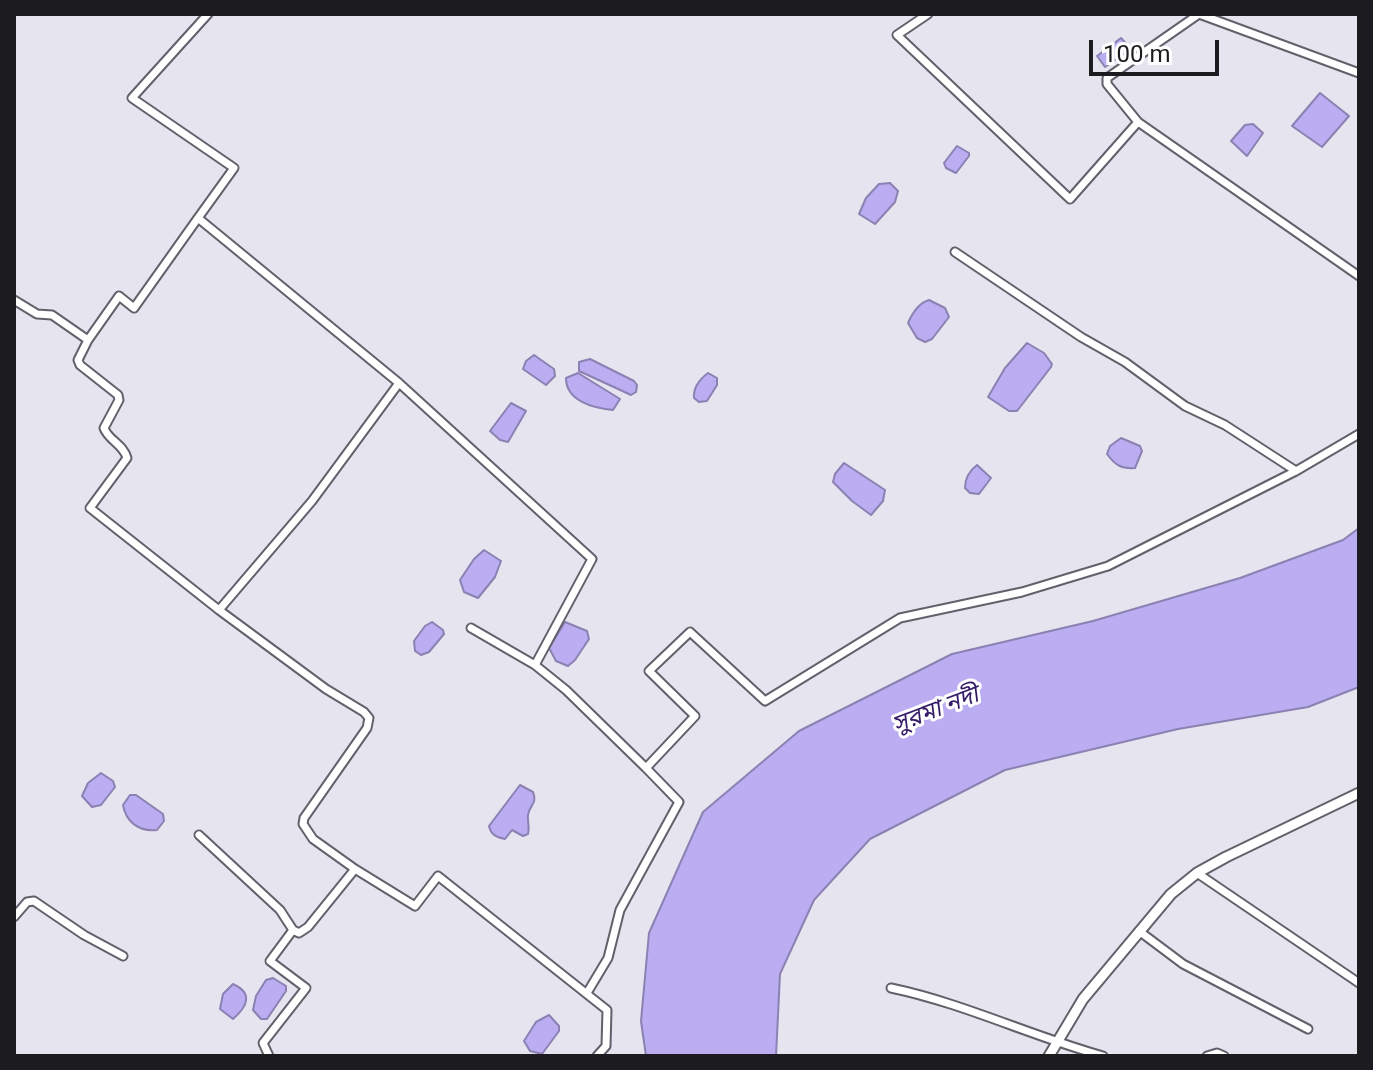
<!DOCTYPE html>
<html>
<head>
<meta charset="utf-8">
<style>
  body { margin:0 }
  #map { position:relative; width:1373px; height:1070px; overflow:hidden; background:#e5e4ef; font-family:Roboto,sans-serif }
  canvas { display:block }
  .frame { position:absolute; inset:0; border:16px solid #1c1b1f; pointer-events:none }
  .scale { position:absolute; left:1089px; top:40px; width:130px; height:36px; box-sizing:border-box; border:4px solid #1c1b1f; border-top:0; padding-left:10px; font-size:24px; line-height:28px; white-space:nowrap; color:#1c1b1f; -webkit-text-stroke:6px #fff; paint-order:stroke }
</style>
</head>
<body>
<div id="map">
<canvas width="1373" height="1070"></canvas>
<div class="frame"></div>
<div class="scale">100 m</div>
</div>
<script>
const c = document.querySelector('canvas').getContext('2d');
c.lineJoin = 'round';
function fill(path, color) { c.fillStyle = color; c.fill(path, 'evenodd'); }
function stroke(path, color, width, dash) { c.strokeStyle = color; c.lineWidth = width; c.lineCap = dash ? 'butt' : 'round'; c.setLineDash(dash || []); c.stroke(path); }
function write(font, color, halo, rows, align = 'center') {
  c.font = font + ' Roboto,"Noto Sans Bengali",sans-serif'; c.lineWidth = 6; c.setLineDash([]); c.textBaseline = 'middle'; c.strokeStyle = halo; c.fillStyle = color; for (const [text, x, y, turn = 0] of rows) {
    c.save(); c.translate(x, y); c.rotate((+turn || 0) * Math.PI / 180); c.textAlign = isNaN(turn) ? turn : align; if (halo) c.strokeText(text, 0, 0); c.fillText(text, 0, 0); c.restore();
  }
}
const water = new Path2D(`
  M 1121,38 L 1131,49 L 1105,67 L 1097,56 Z
  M 1320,93 L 1349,116 L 1322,147 L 1292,126 Z
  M 1253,124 L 1263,133 L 1247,156 L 1231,141 L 1245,125 Z
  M 957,146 L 969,153 L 969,156 L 956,173 L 946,168 L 944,163 Z
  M 890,183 L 898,191 L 895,202 L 875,224 L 859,214 L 866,198 L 879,184 Z
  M 929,300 L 945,308 L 949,317 L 932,339 L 925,342 L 917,338 L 908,323 C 912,314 918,303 929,300 Z
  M 1027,343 L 1044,353 L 1052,364 L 1051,367 L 1017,411 L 1009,411 L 988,397 L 1005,368 Z
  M 534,355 L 554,369 L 555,376 L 546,385 L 523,369 L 526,361 Z
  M 590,359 L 634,381 L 637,385 L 636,392 L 631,395 L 579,371 L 579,362 Z
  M 578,373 L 620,399 L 613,410 C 593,408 566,401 566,378 Z
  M 708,373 L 717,378 L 717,385 L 707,401 L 699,402 L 694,398 C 693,387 700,379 708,373 Z
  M 511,403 L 526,411 L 508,442 L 500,440 L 490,431 Z
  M 1121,438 L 1140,446 L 1142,451 L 1135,468 C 1121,469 1115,465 1107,454 L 1110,446 Z
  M 844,463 L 885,490 L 883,501 L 871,515 L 852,501 L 833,482 L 835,474 Z
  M 977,465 L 991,478 L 979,494 L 970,493 L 965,488 C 965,478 969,471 977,465 Z
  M 1359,528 L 1359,687 L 1308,707 L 1178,729 L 1005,770 L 870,839 L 814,900 L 780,974 L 776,1056 L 646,1056 L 641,1021 L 649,933 L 703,812 L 799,731 L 952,654 L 1093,621 L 1240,578 L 1343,540 Z
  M 484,550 L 501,561 L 495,577 L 478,598 L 464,592 L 460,580 L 474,559 Z
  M 432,622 L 443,630 L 444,634 L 429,652 L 421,655 L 415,651 L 414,641 L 425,626 Z
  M 565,622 L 587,631 L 589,639 L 575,660 L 568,666 L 556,661 L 549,648 Z
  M 101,773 L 113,781 L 115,787 L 101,805 L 92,807 L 82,796 L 88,783 Z
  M 520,785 L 533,792 C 538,804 529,805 528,815 C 527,821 530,827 528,834 L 523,836 L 512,830 L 505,839 C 496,837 491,835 489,826 Z
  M 130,795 L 136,795 L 163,814 L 164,821 L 157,830 C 139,832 126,822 123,805 Z
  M 273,978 L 286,986 L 286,991 L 267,1019 L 261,1019 L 253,1010 L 256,996 L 266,980 Z
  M 233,984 C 253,993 248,1006 233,1019 L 220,1009 L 223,994 Z
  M 549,1015 L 559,1026 L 559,1031 L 542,1054 L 530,1051 L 524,1041 L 536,1022 Z`);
const minor = new Path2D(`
  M 208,14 L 132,98 L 234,168 L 198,218 L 399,383 L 312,501 L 219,610
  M 928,14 L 897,35 L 1070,199 L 1138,122
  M 1359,73 L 1199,14 L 1107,78 L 1107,84 L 1138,122 L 1359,276
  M 955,252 L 1081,337 L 1125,362 L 1185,406 L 1225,425 L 1296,471
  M 14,300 L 37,314 L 52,315 L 88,340 L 119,296 L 134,308 L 198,218
  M 88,340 L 78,360 L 80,365 L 118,395 L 119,400 L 104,428 C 108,440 124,445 127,458 L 90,508 L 219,610 L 326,689 L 364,712 L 369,718 L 367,728 L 304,818 L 303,824 L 313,839 L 355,869
  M 399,383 L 592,559 L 535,665
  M 471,628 L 535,665 L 566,690 L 646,768
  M 199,835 L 280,910 L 293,930
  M 1197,873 L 1359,983
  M 14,917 L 27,902 L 34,901 L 84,935 L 123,956
  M 1139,931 L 1183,964 L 1308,1029
  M 891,988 C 963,1003 1031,1036 1103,1056
  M 587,993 L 608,958 L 620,910 L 679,802 L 646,768 L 695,716 L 649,671 L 690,632 L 765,701 L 900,618 L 1022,592 L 1108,566 L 1296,471 L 1359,434
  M 269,1056 L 263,1043 L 306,988 L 270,961 L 293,930 L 299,933 L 308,927 L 355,869 L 415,906 L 438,876 L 607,1010 L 606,1046 L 597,1056
  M 1207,1056 L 1217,1053 L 1224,1056`);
const tertiary = new Path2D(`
  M 1049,1056 L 1083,999 L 1171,894 L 1197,873 L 1226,857 L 1359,793`);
const waterNames = [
  ["সুরমা নদী",936,711,-21]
];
fill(water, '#baadf1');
stroke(water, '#8b81b2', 2);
stroke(minor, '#62606a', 11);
stroke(tertiary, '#62606a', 13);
stroke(minor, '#fff', 7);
stroke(tertiary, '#fff', 9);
write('italic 24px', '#341a67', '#fff', waterNames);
</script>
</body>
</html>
